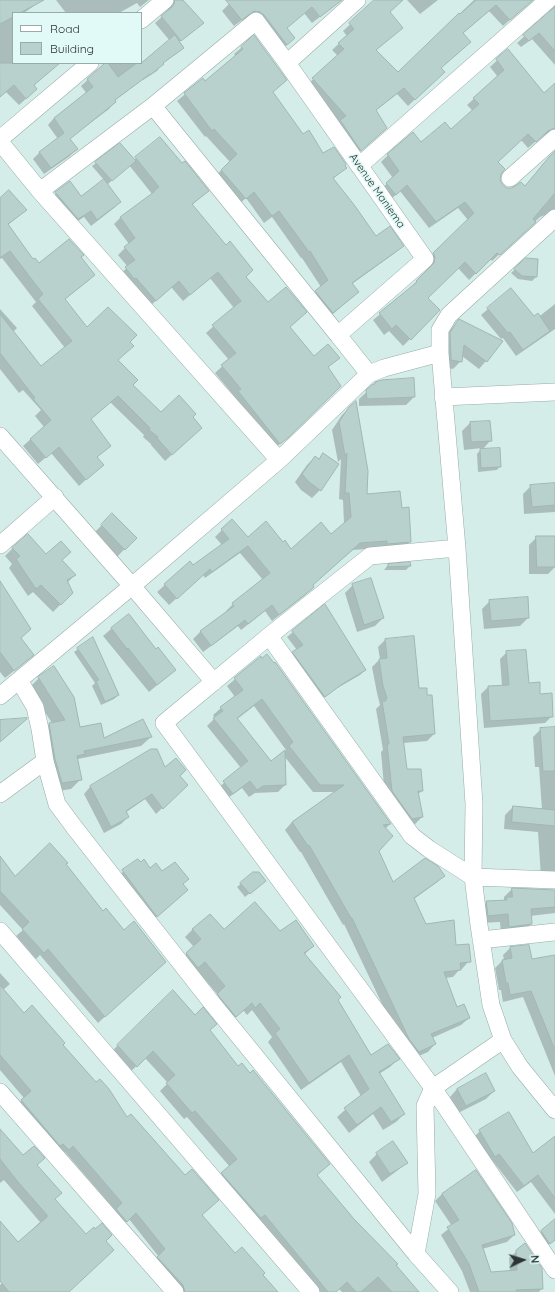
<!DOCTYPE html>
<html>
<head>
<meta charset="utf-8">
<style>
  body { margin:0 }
  #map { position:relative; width:555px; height:1292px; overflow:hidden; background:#d5ede9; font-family:Quicksand,sans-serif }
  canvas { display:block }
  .legend { position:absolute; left:12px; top:12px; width:130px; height:52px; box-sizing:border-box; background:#e2faf7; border:1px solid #99aba9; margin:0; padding:5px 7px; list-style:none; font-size:12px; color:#2c3534 }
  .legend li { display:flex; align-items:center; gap:8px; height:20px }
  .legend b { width:20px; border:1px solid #99aba9 }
  .north { position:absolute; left:503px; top:1240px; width:40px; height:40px; -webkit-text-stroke:3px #e2faf7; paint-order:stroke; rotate:86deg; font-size:11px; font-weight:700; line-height:16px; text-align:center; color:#2c3534 }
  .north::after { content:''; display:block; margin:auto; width:14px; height:18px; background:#2c3534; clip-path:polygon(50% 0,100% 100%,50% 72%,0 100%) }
</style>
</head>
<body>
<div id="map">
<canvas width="555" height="1292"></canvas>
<ul class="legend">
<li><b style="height:5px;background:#fff"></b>Road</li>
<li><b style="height:11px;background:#b9d1cd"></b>Building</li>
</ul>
<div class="north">N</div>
</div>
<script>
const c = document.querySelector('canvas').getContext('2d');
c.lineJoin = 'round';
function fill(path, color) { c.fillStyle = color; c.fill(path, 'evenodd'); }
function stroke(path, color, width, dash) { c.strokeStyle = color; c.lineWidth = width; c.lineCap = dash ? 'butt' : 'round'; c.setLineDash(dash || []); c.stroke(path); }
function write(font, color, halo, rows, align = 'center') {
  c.font = font + ' Quicksand,sans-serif'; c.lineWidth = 3.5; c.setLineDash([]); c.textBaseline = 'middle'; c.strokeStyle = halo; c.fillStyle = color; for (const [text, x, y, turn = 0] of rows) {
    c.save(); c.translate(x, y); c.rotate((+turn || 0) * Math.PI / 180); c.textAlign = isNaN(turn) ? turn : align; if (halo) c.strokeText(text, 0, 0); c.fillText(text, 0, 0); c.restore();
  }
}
const shadow = new Path2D(`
  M 0,0 L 42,0 L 24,13 L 13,13 L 13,63 L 48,63 L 53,68 L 33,86 L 29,96 L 19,105 L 6,92 L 0,97 Z
  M 56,0 L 149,0 L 140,7 L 137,3 L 119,13 L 66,13 Z
  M 173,0 L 176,0 L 196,29 L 179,42 L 183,47 L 176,54 L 162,64 L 157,71 L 143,80 L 143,79 L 114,101 L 115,102 L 109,109 L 69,139 L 76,149 L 70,156 L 44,174 L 33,159 L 40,152 L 58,139 L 48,125 L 54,118 L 87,94 L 81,86 L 99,69 L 107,63 L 141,63 L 170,41 L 155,23 L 168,11 L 168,4 Z
  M 233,0 L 330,0 L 335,5 L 312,23 L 304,13 L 286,28 L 287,45 L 279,52 L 247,18 L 242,20 L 234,26 L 222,11 Z
  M 376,0 L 402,0 L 389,12 L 402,28 L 375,51 L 398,73 L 474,0 L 532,0 L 503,26 L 489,11 L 462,34 L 440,68 L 443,72 L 408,106 L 397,94 L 375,111 L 379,134 L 354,157 L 306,86 L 338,56 L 332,50 L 347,36 L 343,31 Z
  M 407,0 L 438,0 L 420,14 Z
  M 555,1 L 555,65 L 532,39 L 521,47 L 517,43 L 549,14 L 551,10 L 551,5 Z
  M 254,37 L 272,92 L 303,135 L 322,155 L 344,166 L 345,168 L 333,179 L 376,238 L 402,246 L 395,253 L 352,284 L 358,292 L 326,320 L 309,299 L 321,287 L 302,258 L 301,258 L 272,217 L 264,223 L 246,198 L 238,205 L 214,177 L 230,162 L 206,136 L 205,137 L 177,101 L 203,79 L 205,82 L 236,57 L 234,54 Z
  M 508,50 L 543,95 L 555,84 L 555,137 L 552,135 L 546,134 L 541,137 L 528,148 L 521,140 L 497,162 L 499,175 L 499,181 L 502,186 L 506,188 L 512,189 L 525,187 L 542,165 L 555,153 L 555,218 L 551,215 L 545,215 L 540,217 L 492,261 L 490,259 L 469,280 L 458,268 L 426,298 L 439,310 L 403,346 L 389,331 L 384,335 L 373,320 L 410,289 L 410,288 L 428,270 L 429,265 L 427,260 L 468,220 L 458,208 L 429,228 L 400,191 L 389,201 L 380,190 L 393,178 L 381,162 L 388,155 L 451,131 L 473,111 L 467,105 L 498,77 L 490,67 Z
  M 160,138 L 182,165 L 208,191 L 192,205 L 245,277 L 268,304 L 299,319 L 289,328 L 314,357 L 338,358 L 327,368 L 340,386 L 281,443 L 273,450 L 232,399 L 234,396 L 215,373 L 229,360 L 206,333 L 234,308 L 210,278 L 183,301 L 171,287 L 149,307 L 119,275 L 128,267 L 118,255 L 129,244 L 114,224 L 121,217 L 152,194 L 129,165 L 107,185 L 120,202 L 114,208 L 91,226 L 84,217 L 72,225 L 49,199 L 70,182 L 81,197 L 104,180 L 92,166 L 96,163 L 134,160 Z
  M 0,199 L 26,210 L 8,225 L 33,261 L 39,264 L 80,257 L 94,275 L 87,282 L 64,300 L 87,328 L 128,342 L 117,361 L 131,385 L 161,414 L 191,417 L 201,428 L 165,461 L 151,445 L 151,444 L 143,437 L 144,435 L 110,402 L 90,420 L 109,446 L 96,458 L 102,465 L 79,486 L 51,453 L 38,464 L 23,446 L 44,427 L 35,416 L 41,410 L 23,390 L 19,393 L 0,369 L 0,309 L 17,328 L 13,332 L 41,367 L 65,348 L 32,306 L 36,302 L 2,258 L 0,259 Z
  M 526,259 L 537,260 L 536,277 L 532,281 L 518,279 L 511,273 Z
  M 555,304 L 555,329 L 516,356 L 503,338 L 501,339 L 481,315 L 488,309 L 532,322 Z
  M 459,321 L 501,341 L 486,361 L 479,369 L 462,356 L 461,361 L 453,369 L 443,367 L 443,341 L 452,328 Z
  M 376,383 L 414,397 L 406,405 L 359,406 L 359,399 Z
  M 355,403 L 366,495 L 401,509 L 409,542 L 403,549 L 380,548 L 353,550 L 312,585 L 313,587 L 304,596 L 272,621 L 265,611 L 241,630 L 238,626 L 203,652 L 193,639 L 200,632 L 227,612 L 226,611 L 233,604 L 263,580 L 240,553 L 205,578 L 203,575 L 169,605 L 157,592 L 190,562 L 193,566 L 222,545 L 215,537 L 232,520 L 248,538 L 283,543 L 291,550 L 331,536 L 344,524 L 343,500 L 339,499 L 341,459 L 338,462 L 332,430 L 342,415 Z
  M 470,423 L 491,440 L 482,450 L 500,466 L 497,470 L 478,472 L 477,454 L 482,448 L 464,450 L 462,431 Z
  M 323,455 L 320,490 L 312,498 L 301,490 L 295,482 L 307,465 L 315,457 L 319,459 Z
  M 555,484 L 555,512 L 524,514 L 523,494 L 531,486 Z
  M 112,515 L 135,538 L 117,557 L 94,533 Z
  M 537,537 L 555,537 L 555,567 L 548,574 L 529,574 L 529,545 Z
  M 13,548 L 45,556 L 70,552 L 61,561 L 75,575 L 67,583 L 72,593 L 53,612 L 33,592 L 28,596 L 9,568 L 12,564 L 5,556 Z
  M 388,565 L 410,566 L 406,570 L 384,570 Z
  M 0,583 L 30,629 L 20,639 L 32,655 L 24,663 L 5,678 L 0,672 Z
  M 353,585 L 383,618 L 375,626 L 357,632 L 345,593 Z
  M 527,598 L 528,618 L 520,626 L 484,629 L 482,609 L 490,601 Z
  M 325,606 L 365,670 L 360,675 L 334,690 L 319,701 L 288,658 L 297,650 L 287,637 Z
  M 129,615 L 156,650 L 175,670 L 149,692 L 103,636 L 111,629 Z
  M 385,640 L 418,690 L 434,734 L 427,741 L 403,743 L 406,770 L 422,791 L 417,795 L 422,817 L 415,824 L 405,826 L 385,798 L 381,752 L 383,750 L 376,709 L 380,705 L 377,693 L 372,667 L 380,659 L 378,647 Z
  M 78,649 L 118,695 L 114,699 L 101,705 L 92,686 L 95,683 L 74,652 Z
  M 507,652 L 528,684 L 539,695 L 552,716 L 545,723 L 484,728 L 481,694 L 488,687 L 502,686 L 500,659 Z
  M 261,657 L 390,824 L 385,829 L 378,850 L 392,883 L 443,876 L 436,883 L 414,899 L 425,925 L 455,946 L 469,961 L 462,969 L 460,969 L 453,977 L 445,978 L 456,1009 L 469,1018 L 461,1025 L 432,1038 L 435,1044 L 428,1052 L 412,1059 L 402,1046 L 344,924 L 343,925 L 301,852 L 300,852 L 285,830 L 292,822 L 336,792 L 313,792 L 284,756 L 285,785 L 278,792 L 255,793 L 249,797 L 242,788 L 225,800 L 217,789 L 241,768 L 207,726 L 215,718 L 213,715 L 221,708 L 235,697 L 227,686 ZM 254,706 L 286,750 L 271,763 L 236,720 Z
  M 39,678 L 79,728 L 103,739 L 151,737 L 141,746 L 78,759 L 77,760 L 81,779 L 71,789 L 52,792 L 40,734 L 49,724 L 52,723 L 29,688 Z
  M 0,719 L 2,721 L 26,719 L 0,742 Z
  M 555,728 L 555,882 L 541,877 L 538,832 L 504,829 L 505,815 L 513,807 L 542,810 L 539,767 L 535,767 L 533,737 L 541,729 Z
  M 151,750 L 165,768 L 179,776 L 186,785 L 156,814 L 145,799 L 125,813 L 128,817 L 121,824 L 104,833 L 84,794 L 90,787 Z
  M 138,860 L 150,869 L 162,873 L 182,884 L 183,894 L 153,920 L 119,875 Z
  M 0,861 L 15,878 L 65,864 L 103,912 L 124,931 L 158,968 L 98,1023 L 40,955 L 36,959 L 16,936 L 23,930 L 0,905 Z
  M 253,873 L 261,884 L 245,897 L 237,887 Z
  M 512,889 L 555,891 L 555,913 L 530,916 L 531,924 L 523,932 L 501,934 L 500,922 L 480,923 L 479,910 L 487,902 L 504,901 L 504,897 Z
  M 193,929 L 280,932 L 313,946 L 304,955 L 337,1000 L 370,1056 L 398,1059 L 390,1067 L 379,1074 L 404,1114 L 396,1122 L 383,1130 L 373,1114 L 349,1133 L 337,1117 L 361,1096 L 341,1062 L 301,1090 L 268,1042 L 272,1037 L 252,1010 L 247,1015 L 243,1010 L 228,1024 L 210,1002 L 218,995 L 196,969 L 190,975 L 178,962 L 194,947 L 185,937 Z
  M 510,948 L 531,960 L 555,956 L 555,1076 L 523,997 L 503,1002 L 501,990 L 499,990 L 495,968 L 502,961 L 504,960 L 503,955 Z
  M 0,973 L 10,984 L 3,990 L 24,1014 L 62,1045 L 127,1118 L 201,1215 L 235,1255 L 261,1275 L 276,1292 L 175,1292 L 151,1264 L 159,1257 L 129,1219 L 119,1228 L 110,1217 L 116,1211 L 65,1152 L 61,1156 L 14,1108 L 24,1098 L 0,1070 Z
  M 173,992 L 209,1031 L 238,1068 L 329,1164 L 316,1176 L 418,1292 L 342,1292 L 339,1289 L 336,1292 L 315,1292 L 215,1181 L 230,1167 L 187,1117 L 184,1119 L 160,1091 L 168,1083 L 145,1058 L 129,1073 L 110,1053 Z
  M 457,1089 L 494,1091 L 486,1099 L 458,1113 L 450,1097 Z
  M 0,1131 L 22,1156 L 36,1165 L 54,1199 L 86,1236 L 105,1241 L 68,1292 L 0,1292 L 0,1285 L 10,1276 L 0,1265 L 0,1223 L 18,1243 L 40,1222 L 4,1180 L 0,1183 Z
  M 480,1131 L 532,1155 L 555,1137 L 555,1214 L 531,1182 L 517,1192 L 492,1160 L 487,1163 L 473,1138 Z
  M 377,1154 L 406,1163 L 398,1170 L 382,1182 L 369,1162 Z
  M 475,1171 L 514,1235 L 507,1242 L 482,1249 L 491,1274 L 510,1272 L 509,1258 L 517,1251 L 542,1288 L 539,1292 L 470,1292 L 462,1271 L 441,1235 L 452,1226 L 435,1201 L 442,1194 Z
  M 555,1221 L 555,1240 L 542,1250 L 534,1238 Z`);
const building = new Path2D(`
  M 0,0 L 44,0 L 20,13 L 13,13 L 13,17 L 0,24 Z
  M 175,0 L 183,0 L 204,23 L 181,41 L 161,16 L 172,7 L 174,4 Z
  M 226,0 L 342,0 L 320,17 L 312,7 L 287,28 L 295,38 L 287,45 L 264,15 L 260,12 L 254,11 L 242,20 Z
  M 374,0 L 403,0 L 390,12 L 403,28 L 376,50 L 398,72 L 459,13 L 460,14 L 476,0 L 533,0 L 510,20 L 496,5 L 463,33 L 471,42 L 441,68 L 445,72 L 415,100 L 404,88 L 376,110 L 387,128 L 361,151 L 340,120 L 346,116 L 312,78 L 344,49 L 338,43 L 354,29 L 349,23 Z
  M 555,7 L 555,51 L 539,33 L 529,41 L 523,35 Z
  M 175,35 L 184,48 L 163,63 L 164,64 L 150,75 L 150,74 L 115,100 L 116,102 L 70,139 L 78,149 L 51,168 L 39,152 L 64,133 L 54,118 L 93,87 L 87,79 L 105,63 L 108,63 L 118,77 L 137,63 L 141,63 Z
  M 254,35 L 287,80 L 273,92 L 303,134 L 309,130 L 323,153 L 334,147 L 346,164 L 345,166 L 347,168 L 333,178 L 355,206 L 376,236 L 390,226 L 404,246 L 352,283 L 359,292 L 333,313 L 315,291 L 328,280 L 310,251 L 309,252 L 279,211 L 272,216 L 254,192 L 246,199 L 221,170 L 237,154 L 214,129 L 212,131 L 184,93 L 203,78 L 205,81 L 243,49 L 241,47 Z
  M 508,49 L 544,93 L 555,83 L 555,128 L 548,131 L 536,142 L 528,134 L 498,162 L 505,169 L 501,174 L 500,180 L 503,185 L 507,188 L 512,188 L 521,182 L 525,186 L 549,157 L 555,151 L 555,193 L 533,219 L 536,222 L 500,255 L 497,253 L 476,274 L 465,262 L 428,298 L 440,310 L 411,340 L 396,325 L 392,329 L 379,313 L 417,282 L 416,281 L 434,263 L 435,257 L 433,253 L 474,213 L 465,202 L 436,222 L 407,185 L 396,195 L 386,183 L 399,171 L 387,154 L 413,132 L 421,142 L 445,122 L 451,129 L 479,104 L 473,98 L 504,70 L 496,59 Z
  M 0,63 L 60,63 L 34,85 L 37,89 L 26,99 L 14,85 L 0,97 Z
  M 160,137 L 182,163 L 185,161 L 209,191 L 192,204 L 226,245 L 230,241 L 253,270 L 246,277 L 268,302 L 286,287 L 307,312 L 290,327 L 314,356 L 328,344 L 340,358 L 328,367 L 341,386 L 289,437 L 280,444 L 238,391 L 241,389 L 221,365 L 236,353 L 212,325 L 241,301 L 218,272 L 190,295 L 179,281 L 156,301 L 136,278 L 134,279 L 125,267 L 135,260 L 124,247 L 135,238 L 120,217 L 154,192 L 154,191 L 159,187 L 135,157 Z
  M 120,143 L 136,161 L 112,181 L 95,162 Z
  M 104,179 L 121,202 L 97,220 L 91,211 L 78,219 L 55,192 L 70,181 L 81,196 Z
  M 9,190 L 27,210 L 8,224 L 33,259 L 35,258 L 39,263 L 69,239 L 84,255 L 81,257 L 95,275 L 65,299 L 87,327 L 108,307 L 137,335 L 130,342 L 134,346 L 118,360 L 138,380 L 133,385 L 161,412 L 179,395 L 196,414 L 193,417 L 202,428 L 172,455 L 157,438 L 158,437 L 149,430 L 150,428 L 118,396 L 91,419 L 111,446 L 97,457 L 104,465 L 86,480 L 59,447 L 46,458 L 30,439 L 51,420 L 33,399 L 35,398 L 0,353 L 0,314 L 41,366 L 72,341 L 38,299 L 43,294 L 10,251 L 0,258 L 0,198 Z
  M 526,258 L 538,259 L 537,277 L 522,276 L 514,269 Z
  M 511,288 L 534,316 L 538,313 L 550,331 L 523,350 L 510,332 L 508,333 L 487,308 Z
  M 459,319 L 503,341 L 487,362 L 464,345 L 462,362 L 451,360 L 450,333 Z
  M 414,378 L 415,397 L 367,399 L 366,390 L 373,384 L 375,384 L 375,382 L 382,380 Z
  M 356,401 L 368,471 L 367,494 L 400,491 L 402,508 L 409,507 L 411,542 L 387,544 L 387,541 L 360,543 L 313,585 L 314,587 L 312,589 L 279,615 L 272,605 L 248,624 L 245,620 L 211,646 L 200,631 L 234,606 L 232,603 L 270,573 L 248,546 L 212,572 L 210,569 L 177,599 L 164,584 L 190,561 L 193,565 L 229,539 L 221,529 L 232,519 L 248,537 L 266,521 L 283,542 L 285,540 L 291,549 L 321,522 L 331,534 L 351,517 L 349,493 L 345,493 L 347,453 L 345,456 L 339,422 L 349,407 Z
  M 490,421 L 492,441 L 471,442 L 470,422 Z
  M 500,448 L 501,467 L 481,468 L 480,449 Z
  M 323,453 L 339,464 L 321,491 L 309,482 L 302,474 L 315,456 L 319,459 Z
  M 555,483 L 555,505 L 532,507 L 530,485 Z
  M 112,513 L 137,538 L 125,550 L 101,525 Z
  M 28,534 L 46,554 L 61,541 L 71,552 L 62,560 L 76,575 L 67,580 L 73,593 L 61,605 L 41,585 L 36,589 L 16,559 L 20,556 L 12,548 Z
  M 536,536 L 555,536 L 555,567 L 537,567 Z
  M 410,562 L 411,566 L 388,567 L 388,564 Z
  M 371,578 L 384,618 L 364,625 L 352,584 Z
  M 0,581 L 31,629 L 21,638 L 34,655 L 14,671 L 0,652 Z
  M 528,597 L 529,618 L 491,621 L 489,600 Z
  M 325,604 L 366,670 L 341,685 L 325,697 L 292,652 L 303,645 L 292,631 Z
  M 129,614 L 156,649 L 158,647 L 176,670 L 157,685 L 128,648 L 127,649 L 111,628 Z
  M 414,636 L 419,688 L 427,688 L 427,695 L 432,695 L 435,734 L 403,737 L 407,769 L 421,769 L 423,791 L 418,791 L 423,817 L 412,819 L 392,791 L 387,744 L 389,744 L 382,701 L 386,701 L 386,699 L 387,698 L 383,686 L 379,659 L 387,658 L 385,639 Z
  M 93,637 L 119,695 L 105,702 L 96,681 L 99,680 L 77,648 Z
  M 526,650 L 529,683 L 540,682 L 540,694 L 552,693 L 553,717 L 490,721 L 488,686 L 509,685 L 506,651 Z
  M 267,654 L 274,663 L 275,662 L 391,824 L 383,825 L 393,836 L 379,851 L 393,882 L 425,858 L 438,866 L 445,876 L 414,898 L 426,924 L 454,920 L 456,945 L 469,944 L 471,962 L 460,963 L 461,970 L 444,972 L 457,1007 L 464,1004 L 470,1018 L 431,1034 L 436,1044 L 419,1052 L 409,1039 L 352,918 L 351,918 L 309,845 L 308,846 L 292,822 L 344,785 L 320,785 L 289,746 L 293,742 L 262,699 L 237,718 L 271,761 L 285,750 L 286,785 L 263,786 L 257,790 L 250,781 L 233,794 L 223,781 L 248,761 L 213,718 L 223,711 L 220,707 L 243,690 L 234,678 L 261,656 L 262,658 Z
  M 54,666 L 74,697 L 80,727 L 101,723 L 104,738 L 143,719 L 152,737 L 84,751 L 85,754 L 77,756 L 82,780 L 62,783 L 55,759 L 49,723 L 65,720 L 38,677 Z
  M 27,718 L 27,719 L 0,742 L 0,720 Z
  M 555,727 L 555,771 L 543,771 L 540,728 Z
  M 151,749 L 157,749 L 165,767 L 176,758 L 186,770 L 180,776 L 188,785 L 163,809 L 152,794 L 126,811 L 129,817 L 111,827 L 90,786 Z
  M 513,806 L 555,810 L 555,826 L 512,822 Z
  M 50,843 L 68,863 L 66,864 L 103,911 L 106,908 L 124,930 L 134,921 L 166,962 L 105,1017 L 48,949 L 44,953 L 22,929 L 29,922 L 0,891 L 0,856 L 15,876 Z
  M 138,859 L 141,862 L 144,859 L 150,868 L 156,863 L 162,871 L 175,862 L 189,879 L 183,884 L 188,890 L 157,917 L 122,870 Z
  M 253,872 L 259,872 L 266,881 L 250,894 L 240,883 Z
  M 512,888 L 555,890 L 555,907 L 531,909 L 532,924 L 509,927 L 508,914 L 488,916 L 486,901 L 507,900 L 506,897 L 512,897 Z
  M 255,902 L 280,931 L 296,920 L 314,946 L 304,953 L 341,997 L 338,1000 L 371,1055 L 388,1044 L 400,1059 L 379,1072 L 405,1114 L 391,1122 L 381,1107 L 357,1125 L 344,1108 L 369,1089 L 349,1055 L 309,1083 L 275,1033 L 280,1029 L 260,1003 L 255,1008 L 252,1003 L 236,1017 L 217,994 L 225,986 L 205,962 L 198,968 L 186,953 L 201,939 L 192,929 L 210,914 L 224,929 Z
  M 529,945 L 532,959 L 555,955 L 555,1050 L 531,991 L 510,995 L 508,983 L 506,983 L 502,960 L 512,958 L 510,947 Z
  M 0,985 L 24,1013 L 32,1005 L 65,1043 L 63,1045 L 96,1082 L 100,1079 L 109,1089 L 127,1117 L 131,1114 L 185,1175 L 192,1169 L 219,1200 L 202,1215 L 235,1253 L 242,1247 L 265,1273 L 263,1275 L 278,1292 L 185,1292 L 183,1285 L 157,1257 L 165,1249 L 136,1213 L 127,1222 L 116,1209 L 122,1203 L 73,1146 L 69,1150 L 63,1144 L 60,1146 L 21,1100 L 31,1091 L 0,1055 Z
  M 173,990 L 195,1015 L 203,1007 L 217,1024 L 210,1030 L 238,1066 L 242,1063 L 250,1073 L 253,1070 L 330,1164 L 317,1175 L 354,1219 L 398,1264 L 396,1265 L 419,1292 L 392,1292 L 378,1277 L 361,1292 L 356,1292 L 347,1282 L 336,1292 L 328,1292 L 265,1215 L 261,1218 L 221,1173 L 237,1159 L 195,1111 L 192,1113 L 166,1083 L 175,1075 L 153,1051 L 137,1067 L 117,1045 Z
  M 486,1073 L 495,1091 L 466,1106 L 457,1089 Z
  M 509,1112 L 533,1153 L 555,1136 L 555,1198 L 538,1175 L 524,1186 L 499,1154 L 495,1157 L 479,1130 Z
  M 0,1129 L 23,1155 L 34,1146 L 45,1158 L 37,1165 L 62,1193 L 55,1199 L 86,1234 L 94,1227 L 95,1229 L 102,1223 L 112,1235 L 106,1241 L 114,1250 L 69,1292 L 9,1292 L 0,1281 L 0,1221 L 18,1242 L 47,1217 L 47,1215 L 18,1182 L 0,1159 Z
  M 393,1141 L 408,1163 L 390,1174 L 376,1153 Z
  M 476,1170 L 512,1223 L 515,1235 L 482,1245 L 491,1272 L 517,1270 L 516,1250 L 525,1243 L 542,1268 L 543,1289 L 516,1290 L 517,1292 L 479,1292 L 469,1264 L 447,1227 L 459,1220 L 442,1194 Z
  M 555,1219 L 555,1240 L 550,1244 L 541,1231 Z`);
const minor = new Path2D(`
  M 357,0 L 287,63 L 425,259 L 338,335 L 369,374
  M 141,20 L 165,0
  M 153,106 L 338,335
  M 0,139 L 90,63
  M 0,142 L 40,191 L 279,460
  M 359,166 L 548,0
  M 510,178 L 555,138
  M 40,191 L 153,106 L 256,21 L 287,63
  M 555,218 L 449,315 L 440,330 L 440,353 L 457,548 L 474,804 L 473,877 L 479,925 L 491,1005 L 503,1040 L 520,1067 L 555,1110
  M 443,397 L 555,392
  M 0,436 L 132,586 L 214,682
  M 0,545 L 55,497
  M 457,548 L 370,556 L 269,636 L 164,723 L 433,1088 L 555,1270
  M 269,636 L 412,836 L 429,849 L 473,877 L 555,880
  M 19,680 L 35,707 L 40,729 L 45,761 L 57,804 L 74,827 L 212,1003 L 416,1254
  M 0,696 L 132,586 L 279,460 L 369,374 L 384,368 L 440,353
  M 0,794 L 45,761
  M 0,931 L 311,1292
  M 481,940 L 555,932
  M 0,1092 L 175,1292
  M 450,1292 L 416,1254 L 427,1194 L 425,1106 L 433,1088 L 503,1040`);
const streetNames = [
  ["Avenue Maniema",377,191,55]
];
fill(shadow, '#0003');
fill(building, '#b9d1cd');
stroke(building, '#a0b7b4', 1);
stroke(minor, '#95aca9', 18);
stroke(minor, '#fff', 17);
write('11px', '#2c3534', '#e2faf7', streetNames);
</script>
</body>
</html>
